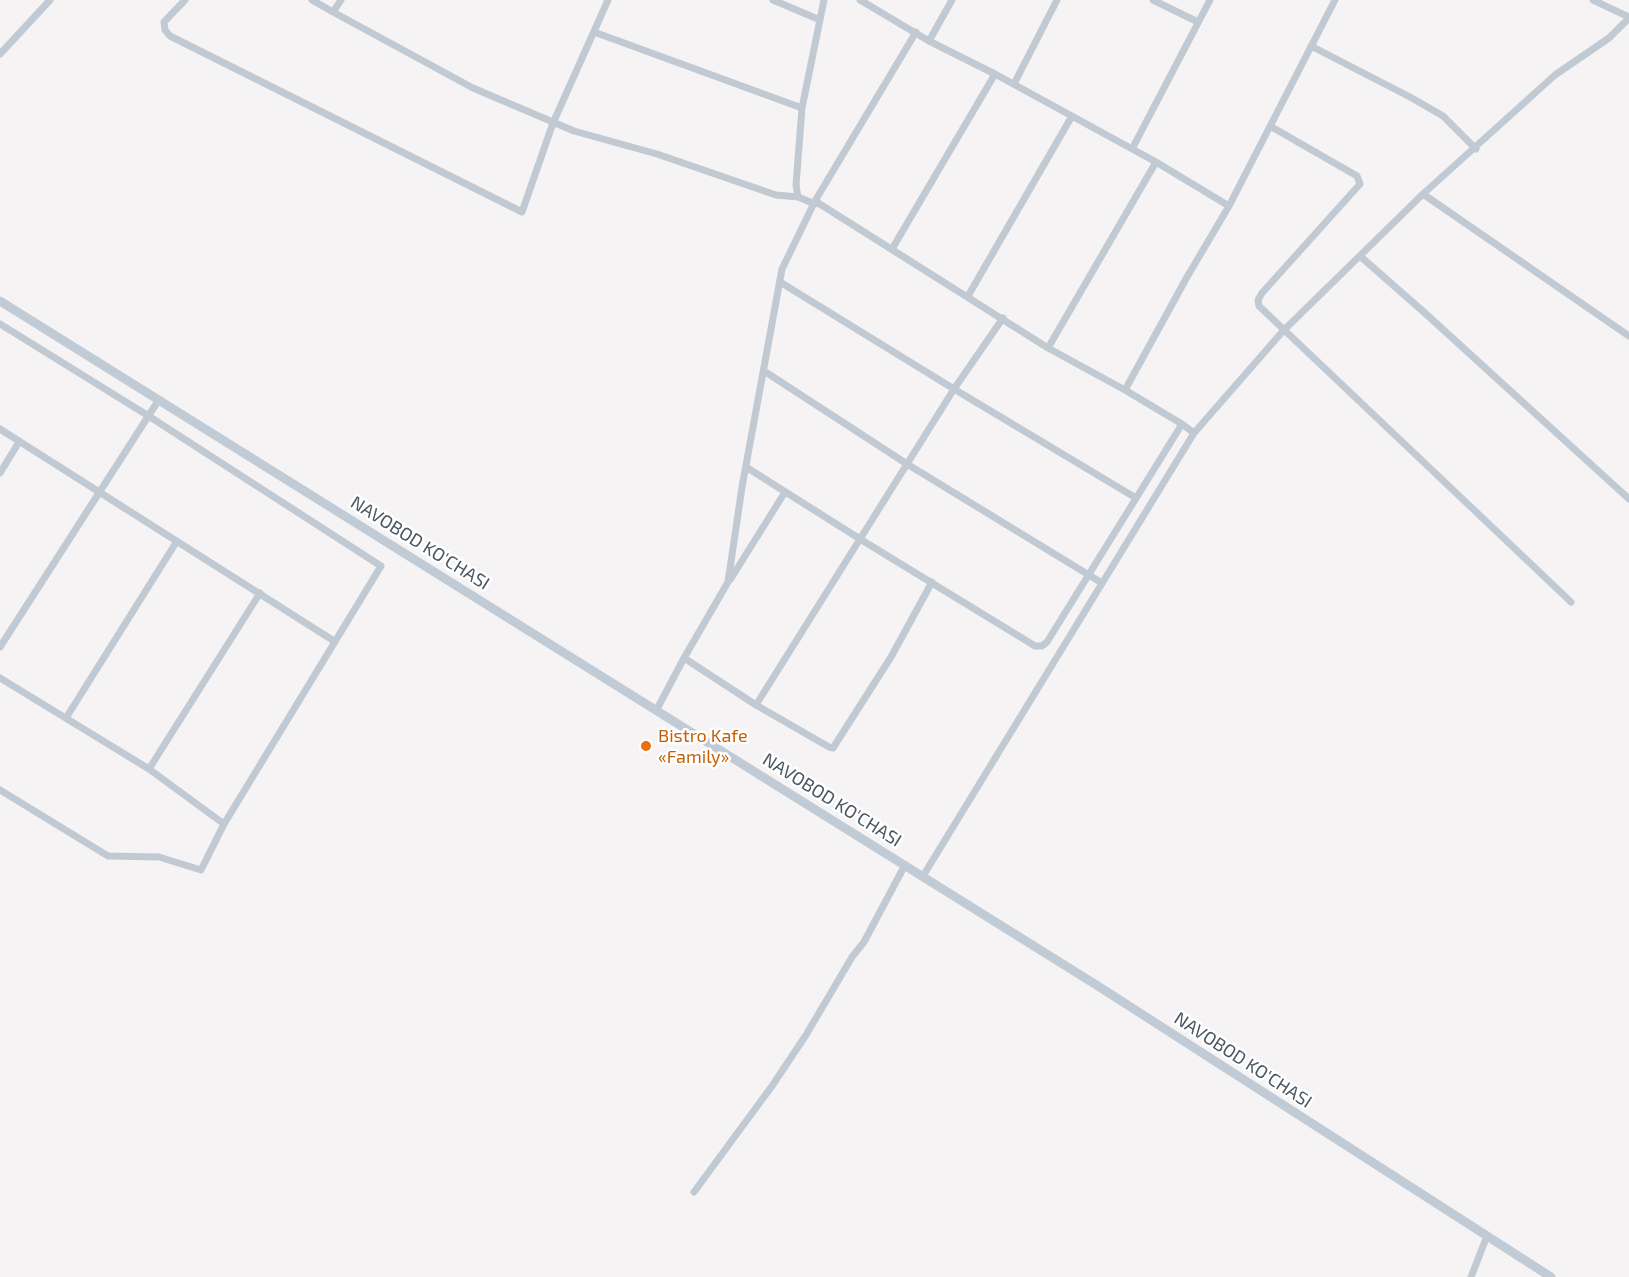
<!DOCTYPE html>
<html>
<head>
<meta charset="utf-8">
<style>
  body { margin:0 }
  canvas { display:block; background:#f5f3f3 }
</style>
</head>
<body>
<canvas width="1629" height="1277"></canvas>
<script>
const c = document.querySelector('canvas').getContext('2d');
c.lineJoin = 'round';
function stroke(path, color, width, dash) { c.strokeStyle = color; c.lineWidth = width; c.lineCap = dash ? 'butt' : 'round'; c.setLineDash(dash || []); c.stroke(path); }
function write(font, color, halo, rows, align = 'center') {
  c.font = font + ' "Exo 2",sans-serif'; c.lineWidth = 5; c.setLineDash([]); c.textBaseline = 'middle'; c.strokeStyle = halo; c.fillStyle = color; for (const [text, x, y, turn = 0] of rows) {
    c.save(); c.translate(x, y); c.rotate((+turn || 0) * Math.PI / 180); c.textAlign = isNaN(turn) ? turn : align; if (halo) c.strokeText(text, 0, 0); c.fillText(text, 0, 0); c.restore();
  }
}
const street = new Path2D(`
  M 185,0 L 164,22 L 165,30 L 170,36 L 522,212 L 553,123 L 608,0
  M 312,0 L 333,12
  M 341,0 L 333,12 L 473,88 L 574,131 L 657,154 L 776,195 L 798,197 L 815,204
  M 773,0 L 820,20
  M 860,0 L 929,41 L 995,74 L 1156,162 L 1229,206
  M 1153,0 L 1198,22
  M 1593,0 L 1629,17
  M 594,32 L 802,108
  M 929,41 L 952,0
  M 1311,46 L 1410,97 L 1443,116 L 1476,149
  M 0,54 L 50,0
  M 1014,84 L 1057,0
  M 1270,126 L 1357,176 L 1360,184 L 1262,293 L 1258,300 L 1259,306 L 1571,602
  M 1132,149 L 1210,0
  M 1423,194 L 1629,336
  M 798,197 L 796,185 L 802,108 L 824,0
  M 815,201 L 1048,348 L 1125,390 L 1182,424 L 1194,433
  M 892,249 L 995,74
  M 1360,256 L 1426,314 L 1629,499
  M 780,282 L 954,389 L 1136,498
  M 968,296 L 1072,116
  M 0,324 L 147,415 L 381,566 L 224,824 L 201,870 L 159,857 L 108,856 L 0,790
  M 1048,348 L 1156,162
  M 764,371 L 907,464 L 1102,583
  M 1125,390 L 1187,277 L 1229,206 L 1335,0
  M 0,429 L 334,641
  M 746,467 L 860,539 L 1035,646 L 1042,646 L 1047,642 L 1182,424
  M 0,473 L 19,442
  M 730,580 L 785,492
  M 0,647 L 158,401
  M 684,658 L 756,705 L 829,747 L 833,748 L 891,657 L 932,582
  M 0,678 L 149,769 L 224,824
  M 756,705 L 954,389 L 1003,318
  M 656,711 L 684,658 L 728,582 L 742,487 L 782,269 L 815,201 L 916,32
  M 66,718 L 177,541
  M 149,769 L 260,593
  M 923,876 L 1194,433 L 1283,331 L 1423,194 L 1555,75 L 1609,38 L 1629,18
  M 694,1192 L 772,1086 L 806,1035 L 852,957 L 864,942 L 905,865
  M 1471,1277 L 1487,1236`);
const secondary = new Path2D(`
  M 0,301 L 1098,986 L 1551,1277`);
const markers = [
  [646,746,6,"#e8710a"]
];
const streetNames = [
  ["NAVOBOD KO'CHASI",420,543,32],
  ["NAVOBOD KO'CHASI",832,800,32],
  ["NAVOBOD KO'CHASI",1243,1060,33]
];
const foodNames = [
  ["Bistro Kafe",658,736],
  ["«Family»",658,757]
];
stroke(street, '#c1cad2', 7);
stroke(secondary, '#c1cbd6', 9);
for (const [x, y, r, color] of markers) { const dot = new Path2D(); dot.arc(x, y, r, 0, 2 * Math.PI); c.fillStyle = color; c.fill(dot); stroke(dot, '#fff', 2); }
write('18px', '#4a5661', '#fff', streetNames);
write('18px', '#c56008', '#fff', foodNames, 'left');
</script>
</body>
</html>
